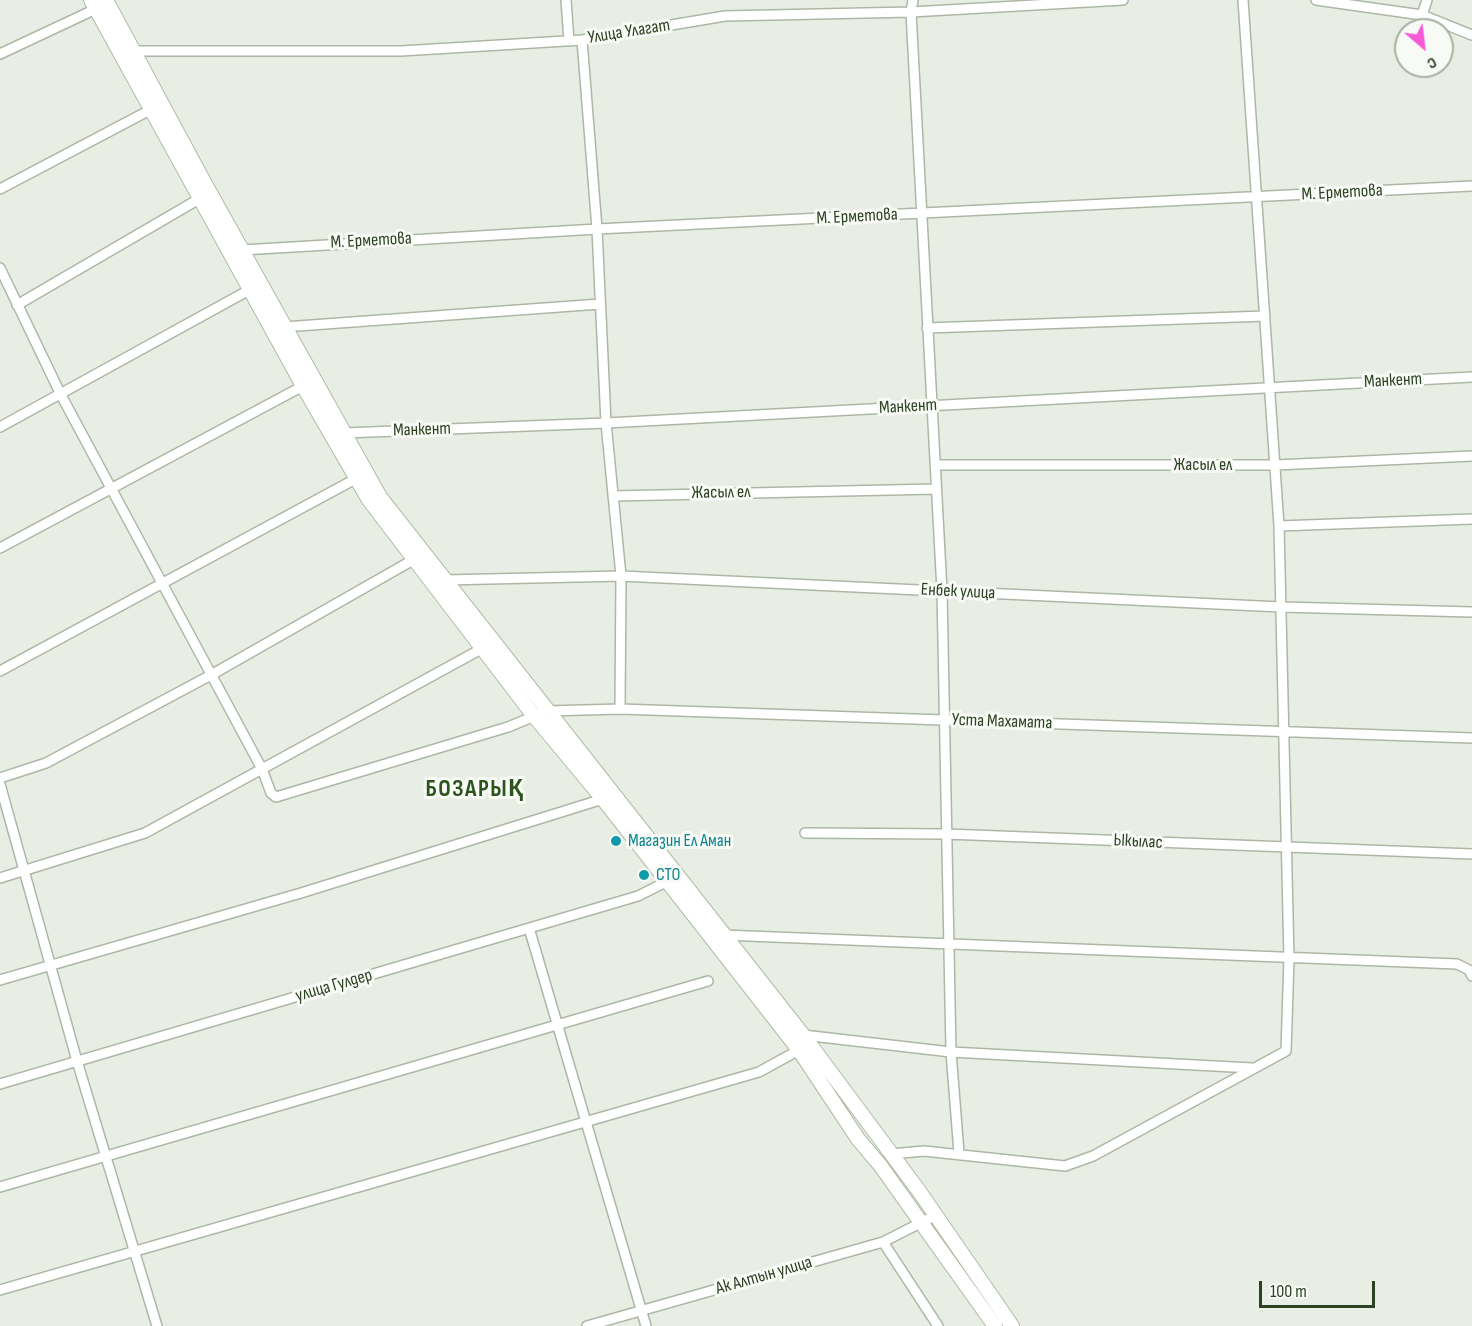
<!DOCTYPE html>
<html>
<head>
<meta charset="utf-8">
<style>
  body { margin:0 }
  #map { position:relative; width:1472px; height:1326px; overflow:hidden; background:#e9eee4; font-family:"Sofia Sans Condensed",sans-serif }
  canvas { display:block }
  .north { position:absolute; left:1394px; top:18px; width:60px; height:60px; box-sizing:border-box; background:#f8faf5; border:2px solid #a7b0a1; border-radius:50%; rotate:152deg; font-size:16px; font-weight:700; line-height:24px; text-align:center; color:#2d4123 }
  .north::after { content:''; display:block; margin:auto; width:21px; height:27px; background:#f65ad9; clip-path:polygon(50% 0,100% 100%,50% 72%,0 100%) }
  .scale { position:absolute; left:1259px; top:1281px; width:116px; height:27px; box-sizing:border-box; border:3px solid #2d4123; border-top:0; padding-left:8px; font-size:18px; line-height:21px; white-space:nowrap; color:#2d4123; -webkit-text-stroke:4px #f8faf5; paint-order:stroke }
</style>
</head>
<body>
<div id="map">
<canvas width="1472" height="1326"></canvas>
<div class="north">С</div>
<div class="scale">100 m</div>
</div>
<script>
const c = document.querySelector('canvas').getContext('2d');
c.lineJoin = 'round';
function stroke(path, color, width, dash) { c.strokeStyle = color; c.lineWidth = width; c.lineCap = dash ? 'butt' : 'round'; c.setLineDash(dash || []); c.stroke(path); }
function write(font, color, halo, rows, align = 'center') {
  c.font = font + ' "Sofia Sans Condensed",sans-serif'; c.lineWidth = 6; c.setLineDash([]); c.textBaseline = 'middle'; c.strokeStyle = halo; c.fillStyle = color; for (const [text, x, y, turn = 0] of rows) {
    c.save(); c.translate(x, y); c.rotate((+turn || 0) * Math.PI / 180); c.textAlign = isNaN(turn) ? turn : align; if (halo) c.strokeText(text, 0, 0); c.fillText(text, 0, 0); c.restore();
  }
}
const street = new Path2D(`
  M 566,0 L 569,41
  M 913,0 L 911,12 L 942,591 L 951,1052 L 959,1153
  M 1316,0 L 1422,15 L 1472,35
  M 1422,15 L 1427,0
  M 582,40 L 597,229 L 606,423 L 621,576 L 620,709
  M 135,51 L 401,51 L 582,40 L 725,16 L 911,12 L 1123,0
  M 0,54 L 100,7
  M 0,189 L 150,110
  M 242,250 L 597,229 L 1472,186
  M 0,268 L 61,395 L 262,769 L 271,793 L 276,797 L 508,727 L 547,711 L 620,709 L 1472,738
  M 17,305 L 199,199
  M 284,327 L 600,304
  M 927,328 L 1265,316
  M 0,427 L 251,289
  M 344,433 L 606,423 L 1472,377
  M 935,465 L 1276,465 L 1472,456
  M 613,496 L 936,489
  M 1279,526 L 1472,519
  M 0,548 L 303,386
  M 444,580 L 621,576 L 1281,607 L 1472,612
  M 0,671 L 359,477
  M 0,778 L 46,763 L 211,675 L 413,560
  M 0,784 L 77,1061 L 157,1326
  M 805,833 L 946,834 L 1472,854
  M 0,878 L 145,833 L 483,648
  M 529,928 L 646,1326
  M 723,935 L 1457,964 L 1469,970 L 1472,976
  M 0,980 L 301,893 L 603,799
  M 803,1035 L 951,1052 L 1252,1068
  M 0,1084 L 638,896 L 666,882
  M 891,1154 L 924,1151 L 1065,1166 L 1093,1156 L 1286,1051 L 1289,959 L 1279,526 L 1243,0
  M 0,1187 L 708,981
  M 883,1242 L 938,1326
  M 0,1290 L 759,1072 L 799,1050
  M 587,1326 L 883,1242 L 936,1215`);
const secondary = new Path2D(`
  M 91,0 L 303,386 L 369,500 L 534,716 L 603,799 L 799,1050 L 858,1139 L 880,1165 L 995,1326
  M 106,0 L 204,182 L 380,497 L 803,1035 L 919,1191 L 1012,1326`);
const markers = [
  [616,841,6,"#0f9aa8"],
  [644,875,6,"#0f9aa8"]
];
const streetNames = [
  ["Улица Улагат",629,32,-9],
  ["М. Ерметова",1342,193,-3],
  ["М. Ерметова",857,217,-3],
  ["М. Ерметова",371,241,-3],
  ["Манкент",1393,381,-3],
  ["Манкент",908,407,-3],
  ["Манкент",422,430,-2],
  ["Жасыл ел",1203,465],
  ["Жасыл ел",721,493,-1],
  ["Енбек улица",958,592,3],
  ["Уста Махамата",1002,722,2],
  ["Ыкылас",1138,842,3],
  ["улица Гулдер",334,986,-16],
  ["Ак Алтын улица",764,1276,-16]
];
const cultureNames = [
  ["Магазин Ел Аман",628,841],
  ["СТО",656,875]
];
const districtNames = [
  ["БОЗАРЫҚ",475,790]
];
stroke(street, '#adb7a6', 12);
stroke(secondary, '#afbda5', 16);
stroke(street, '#fff', 9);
stroke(secondary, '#fff', 14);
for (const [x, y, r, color] of markers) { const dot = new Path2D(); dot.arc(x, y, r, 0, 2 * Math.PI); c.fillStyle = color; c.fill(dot); stroke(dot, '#f8faf5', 2); }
write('18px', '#2d4123', '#f8faf5', streetNames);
write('18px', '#0d838f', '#f8faf5', cultureNames, 'left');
c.letterSpacing = '1.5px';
write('bold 24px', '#2e541e', '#f8faf5', districtNames);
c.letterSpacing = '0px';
</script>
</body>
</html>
